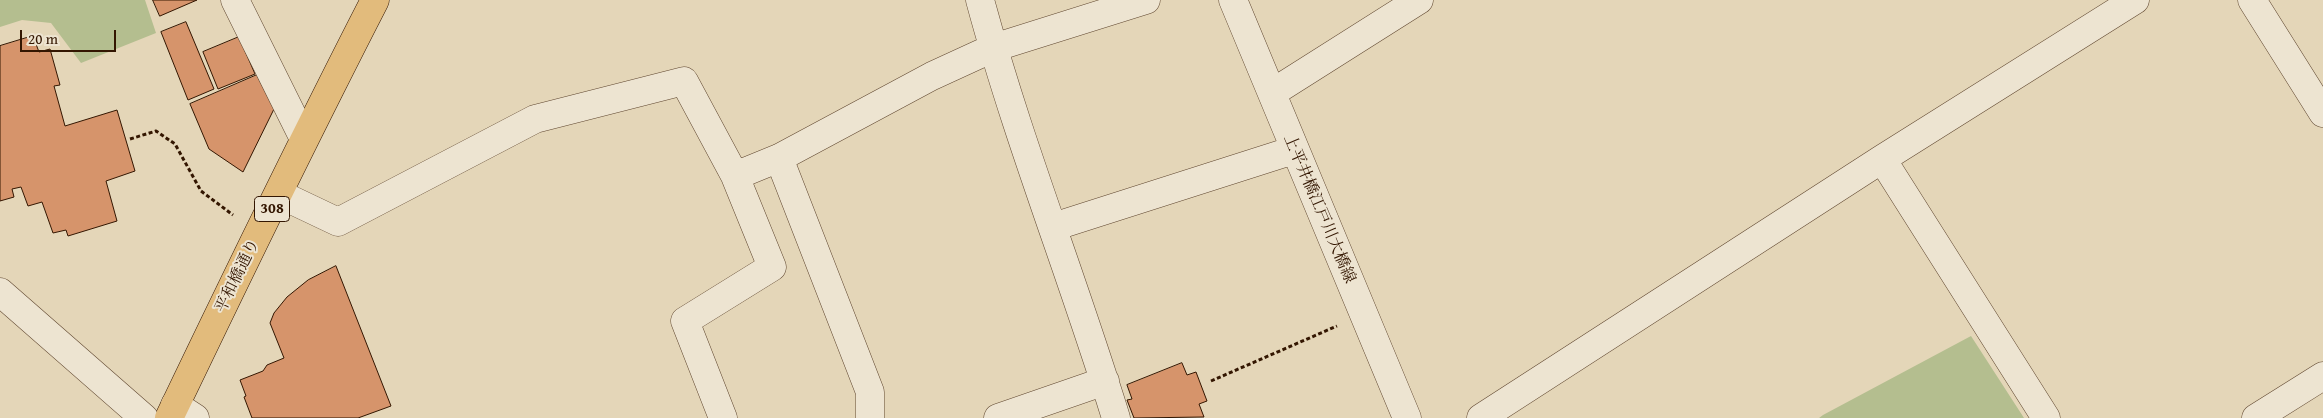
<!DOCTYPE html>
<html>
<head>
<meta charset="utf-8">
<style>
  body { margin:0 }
  #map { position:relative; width:2323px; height:418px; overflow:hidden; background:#e4d6b8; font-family:"Gentium Book Plus",serif }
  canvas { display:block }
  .scale { position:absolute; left:20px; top:30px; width:96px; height:22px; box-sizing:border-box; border:2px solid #331601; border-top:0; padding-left:6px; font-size:15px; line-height:18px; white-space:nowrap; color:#331601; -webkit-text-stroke:4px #ede4d1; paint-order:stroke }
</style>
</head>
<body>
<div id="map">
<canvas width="2323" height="418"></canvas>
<div class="scale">20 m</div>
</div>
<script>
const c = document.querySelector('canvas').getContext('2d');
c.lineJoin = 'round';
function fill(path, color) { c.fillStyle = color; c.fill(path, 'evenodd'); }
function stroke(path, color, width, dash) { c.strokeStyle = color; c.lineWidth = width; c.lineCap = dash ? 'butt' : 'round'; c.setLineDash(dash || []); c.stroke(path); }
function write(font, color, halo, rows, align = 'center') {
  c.font = font + ' "Gentium Book Plus","Noto Serif JP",serif'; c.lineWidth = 4; c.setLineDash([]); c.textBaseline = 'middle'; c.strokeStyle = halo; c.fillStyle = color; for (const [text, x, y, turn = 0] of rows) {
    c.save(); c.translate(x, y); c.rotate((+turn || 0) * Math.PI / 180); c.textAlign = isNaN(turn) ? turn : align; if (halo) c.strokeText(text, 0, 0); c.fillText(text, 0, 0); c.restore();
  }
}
const green = new Path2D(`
  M 0,0 L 145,0 L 156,33 L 81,63 L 51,23 L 22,20 L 0,27 Z
  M 1971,336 L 2024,418 L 1819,418 L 1823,415 Z`);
const building = new Path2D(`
  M 153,0 L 197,0 L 160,16 Z
  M 186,22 L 214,89 L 188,100 L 161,32 Z
  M 33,36 L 39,52 L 50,49 L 60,85 L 54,86 L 65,126 L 117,110 L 135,171 L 106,181 L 117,221 L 68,236 L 66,230 L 53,233 L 42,202 L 28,206 L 21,187 L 12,189 L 14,197 L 0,201 L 0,46 Z
  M 239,37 L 255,74 L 218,89 L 203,52 Z
  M 257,75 L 274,109 L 243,172 L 209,149 L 190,104 Z
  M 336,266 L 391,406 L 358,418 L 252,418 L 244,397 L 246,396 L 240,380 L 263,371 L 267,365 L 284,358 L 270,323 L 274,313 L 287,297 L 308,280 Z
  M 1182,363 L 1187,375 L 1196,372 L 1207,401 L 1199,404 L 1204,417 L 1134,418 L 1127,400 L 1132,399 L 1127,385 Z`);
const path = new Path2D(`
  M 130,139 L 156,131 L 175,144 L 201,191 L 233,215
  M 1211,381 L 1337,326`);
const minor = new Path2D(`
  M 235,0 L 304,139
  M 980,0 C 1018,141 1073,278 1116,418
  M 1233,0 L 1407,418
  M 2252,0 L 2323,113
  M 1272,93 L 1419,0
  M 779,158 L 870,392 L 870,418
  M 1882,159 L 2046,418
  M 735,176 L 779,158 L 932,76 L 993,48 L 1146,0
  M 279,194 L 338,222 L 535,119 L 684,81 L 735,176 L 772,267 L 685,321 L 723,418
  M 1053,227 L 1294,150
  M 0,292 L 144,418
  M 175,405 L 195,418
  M 998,418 L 1105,381
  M 1481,418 L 1882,159 L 2135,0
  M 2256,418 L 2323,376`);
const major = new Path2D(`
  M 169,418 C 236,278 304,138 375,0`);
const shields = [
  [272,209,35]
];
const shieldNames = [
  ["308",272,209]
];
const streetNames = [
  ["上平井橋江戸川大橋線",1319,209,67],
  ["平和橋通り",238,276,-64]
];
fill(green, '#b4be8f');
fill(building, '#d6946b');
stroke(building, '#331601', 1);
stroke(minor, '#5f462f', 29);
stroke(major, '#331601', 29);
stroke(path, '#331601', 3, [4, 2.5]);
stroke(minor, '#ede4d1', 28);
stroke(major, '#e2bb7c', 28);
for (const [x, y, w] of shields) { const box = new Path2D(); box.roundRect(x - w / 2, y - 12.5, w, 25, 4); c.fillStyle = '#ede4d1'; c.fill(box); stroke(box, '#331601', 1); }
write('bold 15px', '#331601', null, shieldNames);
write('16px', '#331601', '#ede4d1', streetNames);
</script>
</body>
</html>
